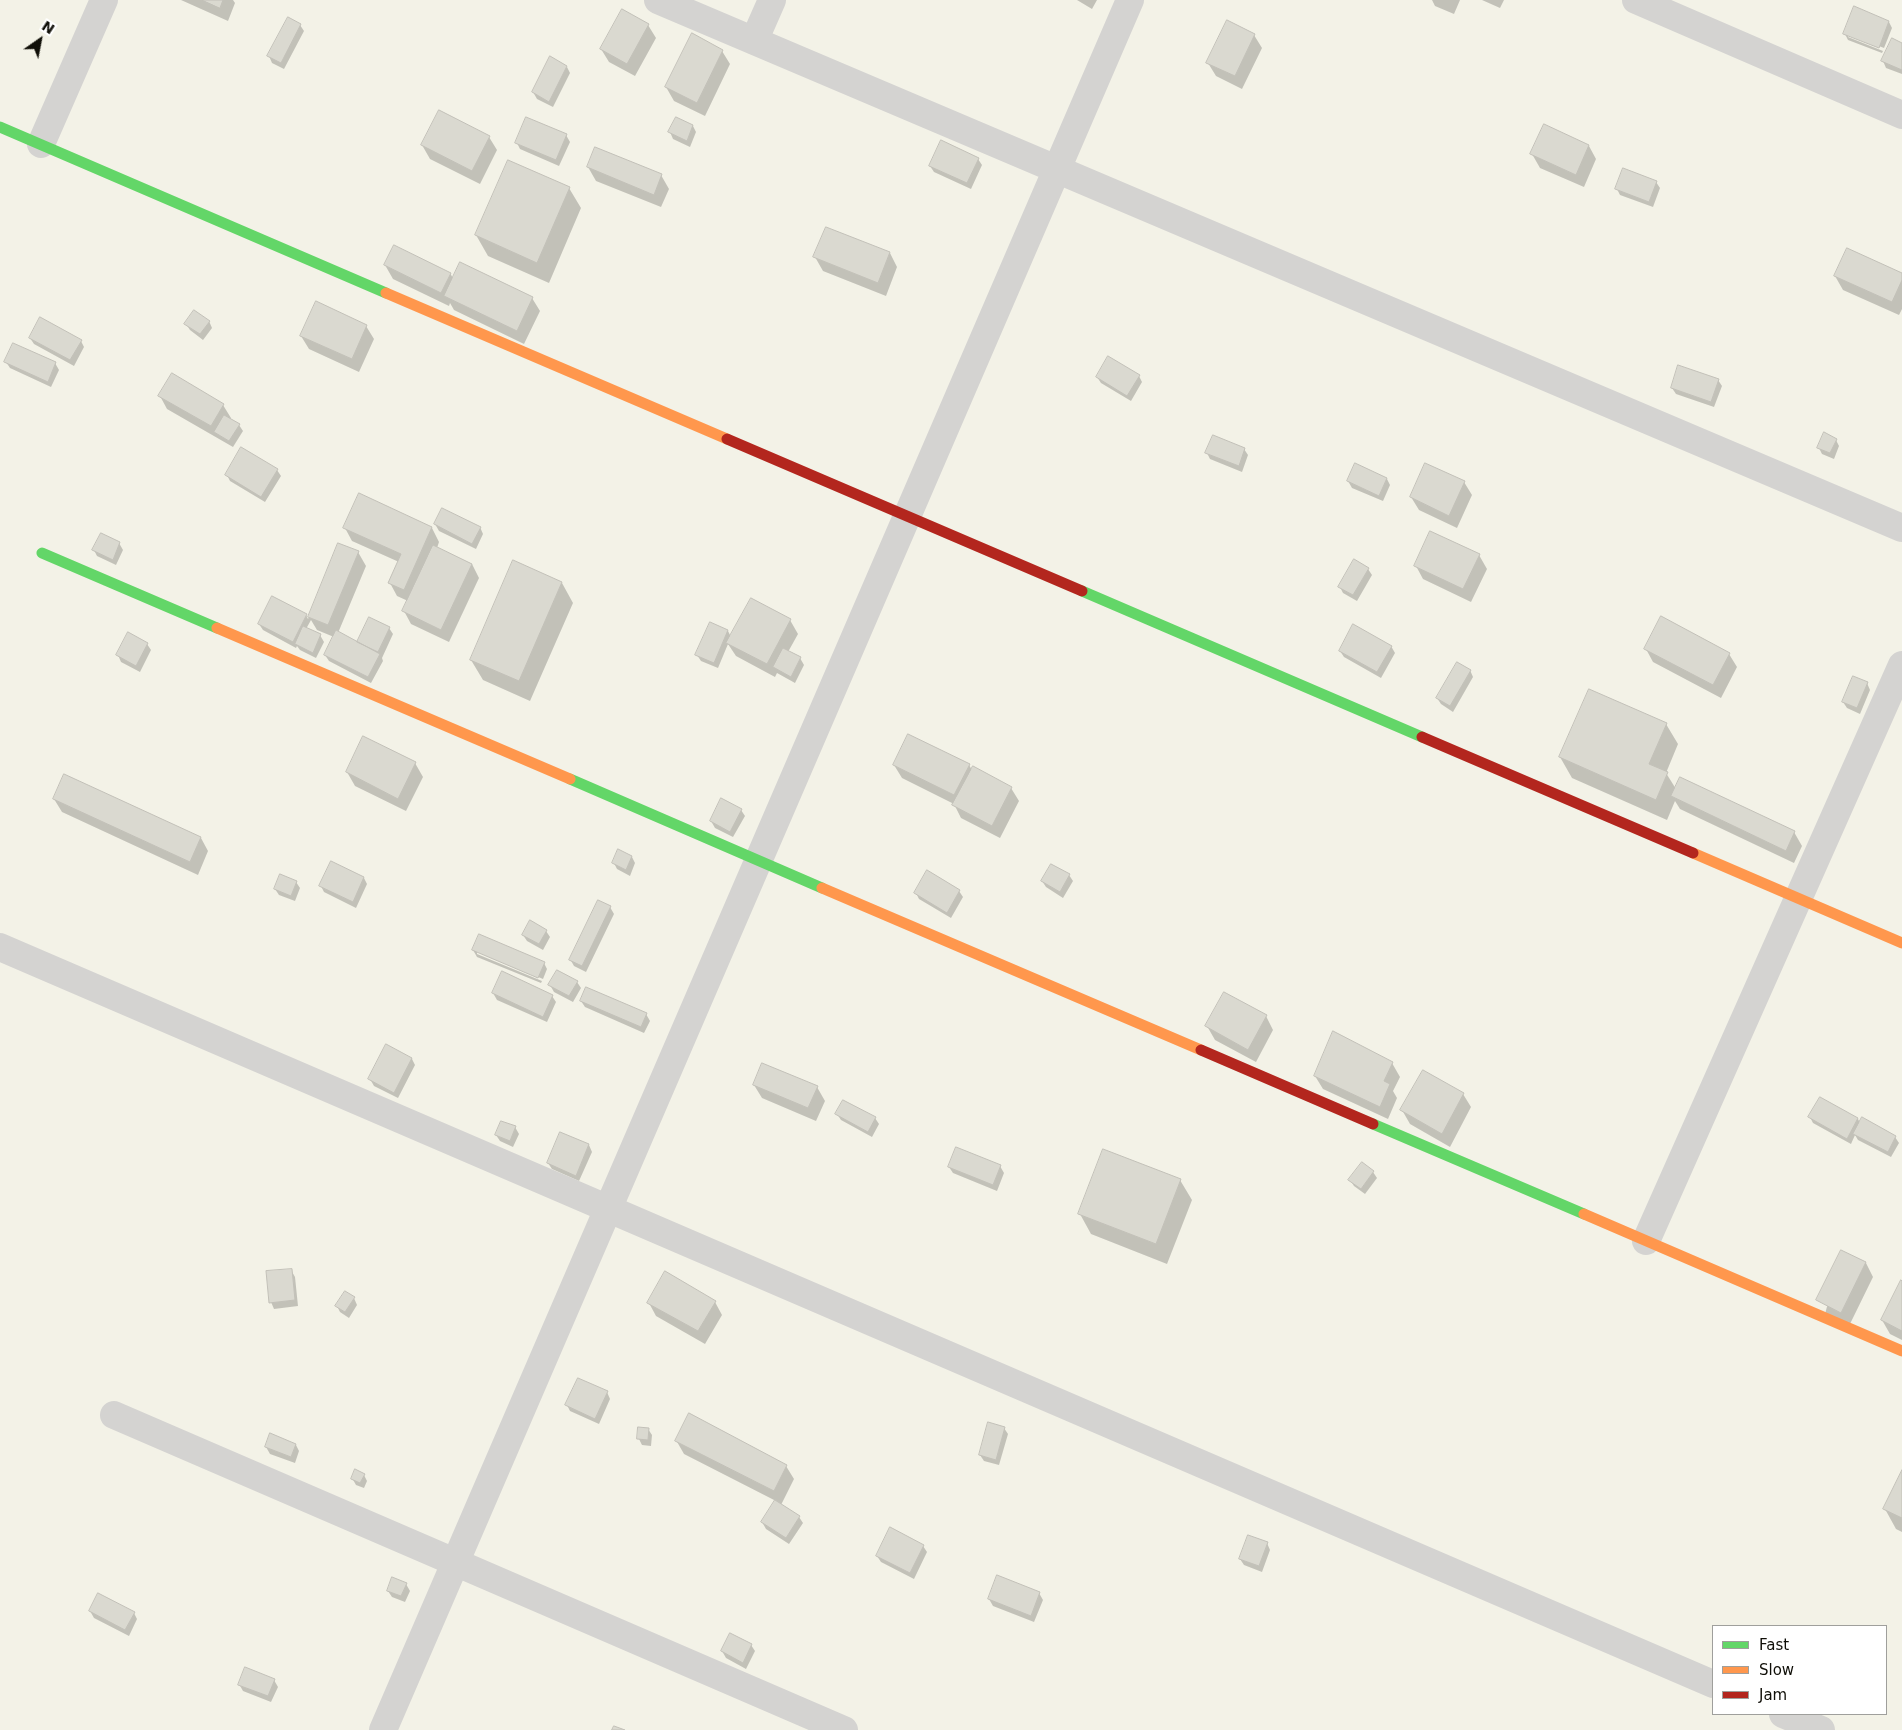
<!DOCTYPE html>
<html>
<head>
<meta charset="utf-8">
<style>
  body { margin:0 }
  #map { position:relative; width:1902px; height:1730px; overflow:hidden; background:#f3f2e7; font-family:"DejaVu Sans",sans-serif }
  canvas { display:block }
  .legend { position:absolute; left:1712px; top:1625px; width:175px; height:90px; box-sizing:border-box; background:#fff; border:1px solid #9f9f9c; margin:0; padding:6px 9px; list-style:none; font-size:15px; color:#100f08 }
  .legend li { display:flex; align-items:center; gap:10px; height:25px }
  .legend b { width:25px; border:1px solid #9f9f9c }
  .north { position:absolute; left:15px; top:15px; width:50px; height:50px; -webkit-text-stroke:4px #fff; paint-order:stroke; rotate:33deg; font-size:14px; font-weight:700; line-height:20px; text-align:center; color:#100f08 }
  .north::after { content:''; display:block; margin:auto; width:18px; height:22px; background:#100f08; clip-path:polygon(50% 0,100% 100%,50% 72%,0 100%) }
</style>
</head>
<body>
<div id="map">
<canvas width="1902" height="1730"></canvas>
<ul class="legend">
<li><b style="height:6px;background:#63d668"></b>Fast</li>
<li><b style="height:6px;background:#ff974d"></b>Slow</li>
<li><b style="height:6px;background:#b3261e"></b>Jam</li>
</ul>
<div class="north">N</div>
</div>
<script>
const c = document.querySelector('canvas').getContext('2d');
c.lineJoin = 'round';
function fill(path, color) { c.fillStyle = color; c.fill(path, 'evenodd'); }
function stroke(path, color, width, dash) { c.strokeStyle = color; c.lineWidth = width; c.lineCap = dash ? 'butt' : 'round'; c.setLineDash(dash || []); c.stroke(path); }
const shadow = new Path2D(`
  M 181,0 L 233,0 L 235,3 L 228,21 Z
  M 1077,0 L 1097,0 L 1092,9 Z
  M 1432,0 L 1460,0 L 1454,14 L 1435,6 Z
  M 1482,0 L 1504,0 L 1500,8 Z
  M 1889,22 L 1892,28 L 1884,48 L 1848,34 L 1848,37 L 1883,51 L 1882,53 L 1848,40 L 1845,34 Z
  M 300,25 L 304,31 L 284,69 L 272,63 L 269,56 Z
  M 648,25 L 656,38 L 635,76 L 609,62 L 601,49 Z
  M 1254,35 L 1262,48 L 1242,89 L 1216,76 L 1208,63 Z
  M 1902,44 L 1902,74 L 1886,68 L 1883,61 Z
  M 722,51 L 730,64 L 705,116 L 674,101 L 666,87 Z
  M 567,67 L 570,73 L 553,107 L 537,99 L 533,92 Z
  M 676,119 L 693,126 L 696,132 L 690,147 L 673,139 L 670,132 Z
  M 566,135 L 570,142 L 559,166 L 520,149 L 517,143 Z
  M 489,137 L 497,150 L 480,184 L 430,159 L 422,145 Z
  M 1589,146 L 1596,159 L 1584,187 L 1540,168 L 1532,154 Z
  M 978,159 L 982,165 L 971,189 L 934,172 L 930,166 Z
  M 588,167 L 661,175 L 669,189 L 661,207 L 596,181 Z
  M 1656,182 L 1660,188 L 1653,207 L 1620,195 L 1617,189 Z
  M 569,188 L 581,208 L 549,283 L 488,256 L 476,235 Z
  M 827,228 L 890,253 L 897,267 L 886,296 L 823,271 L 815,257 Z
  M 385,265 L 450,273 L 454,280 L 532,298 L 540,311 L 524,344 L 454,310 L 450,303 L 449,306 L 393,279 Z
  M 1902,274 L 1902,309 L 1899,315 L 1843,290 L 1835,276 Z
  M 209,321 L 212,328 L 203,340 L 190,330 L 186,324 Z
  M 366,326 L 374,339 L 359,372 L 309,349 L 301,336 Z
  M 30,338 L 81,341 L 84,347 L 74,366 L 34,344 Z
  M 6,362 L 55,363 L 59,370 L 51,387 L 10,368 Z
  M 1139,376 L 1142,382 L 1131,401 L 1101,383 L 1097,377 Z
  M 1718,380 L 1722,386 L 1714,407 L 1676,394 L 1672,388 Z
  M 160,396 L 223,405 L 231,418 L 230,420 L 239,425 L 243,431 L 233,447 L 167,409 Z
  M 1836,440 L 1839,446 L 1834,459 L 1822,454 L 1819,448 Z
  M 1244,449 L 1248,455 L 1242,472 L 1210,459 L 1207,453 Z
  M 277,470 L 281,476 L 265,502 L 230,481 L 227,475 Z
  M 1387,479 L 1390,485 L 1383,501 L 1352,488 L 1348,481 Z
  M 1464,482 L 1472,495 L 1457,528 L 1419,510 L 1411,497 Z
  M 359,495 L 432,528 L 439,542 L 437,548 L 472,564 L 479,578 L 449,642 L 411,624 L 404,611 L 408,601 L 397,596 L 390,583 L 399,562 L 352,541 L 345,528 Z
  M 435,524 L 480,527 L 483,534 L 476,549 L 439,531 Z
  M 101,535 L 119,543 L 123,550 L 116,565 L 97,556 L 94,550 Z
  M 339,544 L 358,552 L 366,566 L 338,633 L 358,643 L 389,628 L 393,634 L 382,658 L 383,661 L 371,683 L 329,661 L 325,655 L 334,637 L 317,630 L 311,620 L 306,629 L 320,635 L 324,642 L 316,658 L 300,650 L 297,646 L 296,648 L 263,630 L 259,624 L 273,598 L 306,615 L 308,619 Z
  M 1479,555 L 1487,569 L 1471,602 L 1423,579 L 1416,566 Z
  M 1368,569 L 1372,575 L 1357,601 L 1343,593 L 1340,587 Z
  M 562,583 L 573,603 L 530,701 L 483,680 L 471,660 Z
  M 790,620 L 798,634 L 788,652 L 800,658 L 804,665 L 795,683 L 777,673 L 775,677 L 736,656 L 728,644 L 718,668 L 701,661 L 697,655 L 710,624 L 728,631 L 731,637 Z
  M 147,644 L 151,650 L 140,672 L 121,662 L 118,655 Z
  M 1391,646 L 1395,653 L 1381,678 L 1344,657 L 1340,651 Z
  M 1646,649 L 1729,654 L 1737,667 L 1721,698 L 1653,662 Z
  M 1470,670 L 1473,677 L 1453,712 L 1441,704 L 1437,698 Z
  M 1867,683 L 1870,690 L 1860,714 L 1847,708 L 1843,702 Z
  M 1666,724 L 1678,744 L 1666,773 L 1676,789 L 1794,832 L 1802,846 L 1794,863 L 1680,809 L 1675,801 L 1667,820 L 1572,778 L 1560,757 Z
  M 364,737 L 415,763 L 423,777 L 406,811 L 355,786 L 347,772 Z
  M 894,765 L 969,765 L 972,770 L 1011,788 L 1019,801 L 1000,838 L 961,818 L 954,804 L 902,778 Z
  M 54,799 L 201,838 L 208,851 L 198,875 L 62,812 Z
  M 741,810 L 745,816 L 733,837 L 715,828 L 711,821 Z
  M 632,857 L 635,863 L 630,876 L 617,869 L 614,863 Z
  M 331,862 L 364,878 L 367,884 L 356,908 L 324,892 L 321,886 Z
  M 1069,875 L 1073,881 L 1063,898 L 1046,887 L 1042,881 Z
  M 296,882 L 300,888 L 295,901 L 279,895 L 275,889 Z
  M 959,891 L 963,897 L 951,918 L 919,899 L 916,893 Z
  M 598,902 L 610,907 L 614,914 L 586,972 L 574,966 L 570,959 Z
  M 546,931 L 550,937 L 543,950 L 527,941 L 523,935 Z
  M 473,950 L 544,963 L 547,969 L 543,979 L 477,951 L 477,954 L 542,981 L 541,983 L 477,957 Z
  M 577,982 L 581,988 L 573,1002 L 554,992 L 550,985 Z
  M 493,993 L 552,996 L 556,1002 L 547,1022 L 497,1000 Z
  M 581,1001 L 646,1014 L 650,1021 L 644,1033 L 585,1007 Z
  M 1266,1016 L 1273,1030 L 1256,1062 L 1215,1040 L 1207,1026 Z
  M 387,1046 L 412,1059 L 415,1065 L 398,1098 L 374,1086 L 370,1079 Z
  M 1392,1063 L 1400,1077 L 1393,1091 L 1397,1098 L 1388,1119 L 1323,1089 L 1315,1076 Z
  M 754,1085 L 817,1087 L 825,1101 L 816,1121 L 762,1098 Z
  M 1463,1094 L 1471,1107 L 1450,1147 L 1410,1124 L 1402,1110 Z
  M 837,1114 L 875,1118 L 879,1124 L 872,1137 L 841,1120 Z
  M 1810,1117 L 1858,1119 L 1860,1123 L 1895,1137 L 1899,1143 L 1891,1157 L 1858,1140 L 1855,1135 L 1851,1144 L 1813,1123 Z
  M 515,1127 L 519,1134 L 513,1147 L 500,1141 L 496,1135 Z
  M 561,1133 L 589,1145 L 592,1152 L 579,1181 L 552,1169 L 548,1163 Z
  M 1000,1166 L 1004,1173 L 997,1191 L 953,1173 L 949,1167 Z
  M 1373,1172 L 1377,1178 L 1365,1194 L 1354,1186 L 1350,1180 Z
  M 1180,1180 L 1192,1200 L 1167,1264 L 1091,1234 L 1080,1214 Z
  M 1842,1251 L 1866,1263 L 1873,1277 L 1849,1326 L 1825,1314 Z
  M 291,1270 L 295,1277 L 298,1306 L 274,1309 L 271,1302 Z
  M 1902,1282 L 1902,1340 L 1890,1334 L 1882,1320 Z
  M 354,1298 L 357,1305 L 349,1318 L 340,1312 L 337,1306 Z
  M 715,1302 L 722,1315 L 705,1344 L 656,1316 L 649,1303 Z
  M 607,1392 L 610,1399 L 599,1424 L 570,1411 L 567,1405 Z
  M 1004,1428 L 1008,1434 L 999,1465 L 984,1461 L 980,1455 Z
  M 648,1429 L 652,1435 L 651,1446 L 642,1445 L 639,1439 Z
  M 676,1440 L 786,1466 L 794,1479 L 781,1505 L 799,1517 L 803,1523 L 789,1544 L 766,1529 L 762,1522 L 776,1501 L 684,1454 Z
  M 296,1445 L 299,1451 L 295,1463 L 270,1454 L 266,1447 Z
  M 1902,1473 L 1902,1532 L 1896,1529 L 1885,1509 Z
  M 364,1475 L 367,1481 L 364,1488 L 356,1485 L 352,1478 Z
  M 1267,1543 L 1270,1550 L 1262,1572 L 1244,1565 L 1240,1559 Z
  M 923,1546 L 927,1552 L 914,1579 L 881,1562 L 877,1556 Z
  M 406,1584 L 410,1591 L 405,1602 L 392,1597 L 388,1591 Z
  M 1039,1593 L 1043,1600 L 1034,1622 L 993,1606 L 989,1599 Z
  M 90,1611 L 134,1613 L 137,1619 L 129,1636 L 94,1618 Z
  M 751,1645 L 755,1651 L 746,1669 L 726,1658 L 722,1651 Z
  M 274,1680 L 278,1687 L 271,1702 L 243,1691 L 239,1684 Z`);
const building = new Path2D(`
  M 202,0 L 223,0 L 220,8 Z
  M 1854,6 L 1889,21 L 1879,48 L 1843,34 Z
  M 622,9 L 649,24 L 627,64 L 600,49 Z
  M 288,17 L 301,24 L 281,63 L 267,56 Z
  M 1227,20 L 1255,34 L 1235,76 L 1206,63 Z
  M 692,33 L 723,50 L 697,103 L 665,87 Z
  M 1892,38 L 1902,43 L 1902,70 L 1881,61 Z
  M 550,56 L 567,66 L 549,102 L 532,92 Z
  M 439,110 L 490,136 L 472,171 L 421,145 Z
  M 526,117 L 567,134 L 556,160 L 515,143 Z
  M 676,117 L 693,125 L 687,141 L 668,132 Z
  M 1544,124 L 1589,145 L 1576,175 L 1530,154 Z
  M 941,140 L 979,158 L 967,183 L 929,166 Z
  M 595,147 L 662,174 L 654,195 L 587,167 Z
  M 508,160 L 570,187 L 537,263 L 475,235 Z
  M 1623,168 L 1657,181 L 1649,202 L 1615,189 Z
  M 826,227 L 890,252 L 878,283 L 813,257 Z
  M 394,245 L 451,273 L 441,293 L 384,265 Z
  M 1847,248 L 1902,273 L 1902,280 L 1892,302 L 1834,276 Z
  M 460,262 L 533,297 L 517,331 L 444,296 Z
  M 316,301 L 367,325 L 352,359 L 300,336 Z
  M 194,310 L 210,321 L 200,334 L 184,324 Z
  M 40,317 L 82,340 L 70,360 L 29,338 Z
  M 13,343 L 56,362 L 48,382 L 4,362 Z
  M 1108,356 L 1140,375 L 1127,396 L 1096,377 Z
  M 1678,365 L 1719,379 L 1711,402 L 1671,388 Z
  M 172,373 L 224,404 L 211,426 L 158,396 Z
  M 224,415 L 240,424 L 229,441 L 214,432 Z
  M 1824,432 L 1837,439 L 1830,453 L 1817,448 Z
  M 1213,435 L 1245,448 L 1239,466 L 1205,453 Z
  M 241,447 L 278,469 L 261,497 L 225,475 Z
  M 1355,463 L 1387,478 L 1379,496 L 1347,481 Z
  M 1425,463 L 1465,481 L 1449,516 L 1410,497 Z
  M 359,493 L 432,527 L 404,590 L 388,583 L 401,554 L 343,528 Z
  M 442,508 L 481,527 L 472,544 L 434,524 Z
  M 1430,531 L 1480,554 L 1463,589 L 1414,566 Z
  M 101,533 L 120,542 L 113,560 L 92,550 Z
  M 338,543 L 359,551 L 328,625 L 308,617 Z
  M 433,545 L 472,564 L 441,630 L 402,611 Z
  M 1354,559 L 1369,568 L 1353,595 L 1338,587 Z
  M 513,560 L 562,582 L 519,681 L 470,660 Z
  M 272,596 L 307,614 L 293,642 L 258,624 Z
  M 751,598 L 791,619 L 767,664 L 726,643 Z
  M 1661,616 L 1730,653 L 1713,685 L 1644,649 Z
  M 369,617 L 390,627 L 378,652 L 357,642 Z
  M 710,622 L 728,630 L 714,663 L 695,655 Z
  M 1353,624 L 1392,646 L 1377,672 L 1339,651 Z
  M 303,626 L 321,634 L 313,653 L 295,644 Z
  M 336,630 L 380,654 L 368,677 L 324,655 Z
  M 128,632 L 148,643 L 136,666 L 116,655 Z
  M 783,648 L 801,657 L 791,677 L 773,667 Z
  M 1457,662 L 1471,670 L 1450,706 L 1436,698 Z
  M 1853,676 L 1868,682 L 1857,708 L 1842,702 Z
  M 1589,689 L 1667,723 L 1649,764 L 1668,772 L 1656,800 L 1559,757 Z
  M 908,734 L 970,764 L 954,795 L 893,765 Z
  M 363,736 L 416,762 L 398,799 L 346,772 Z
  M 973,766 L 1012,787 L 992,826 L 952,805 Z
  M 64,774 L 201,837 L 190,862 L 53,799 Z
  M 1680,777 L 1795,831 L 1786,851 L 1671,796 Z
  M 721,798 L 742,809 L 730,832 L 710,821 Z
  M 618,849 L 632,856 L 626,870 L 612,863 Z
  M 331,861 L 364,877 L 353,902 L 319,886 Z
  M 1051,864 L 1070,874 L 1060,892 L 1041,881 Z
  M 927,870 L 960,890 L 947,913 L 914,893 Z
  M 280,874 L 297,881 L 291,896 L 274,889 Z
  M 598,900 L 611,906 L 582,966 L 569,960 Z
  M 530,920 L 547,930 L 539,944 L 522,935 Z
  M 479,934 L 545,962 L 538,978 L 472,950 Z
  M 557,970 L 578,981 L 569,996 L 548,985 Z
  M 502,971 L 553,995 L 543,1017 L 492,993 Z
  M 586,987 L 647,1013 L 641,1027 L 580,1001 Z
  M 1224,992 L 1267,1015 L 1248,1050 L 1205,1026 Z
  M 1333,1031 L 1393,1062 L 1384,1081 L 1390,1084 L 1380,1107 L 1314,1076 Z
  M 386,1044 L 412,1058 L 394,1093 L 368,1079 Z
  M 762,1063 L 818,1086 L 808,1108 L 753,1085 Z
  M 1423,1070 L 1464,1093 L 1442,1134 L 1400,1110 Z
  M 1820,1097 L 1858,1118 L 1847,1139 L 1808,1117 Z
  M 843,1100 L 876,1117 L 868,1132 L 835,1114 Z
  M 1862,1117 L 1896,1136 L 1888,1152 L 1853,1134 Z
  M 501,1121 L 516,1126 L 510,1141 L 495,1135 Z
  M 560,1132 L 589,1144 L 576,1176 L 547,1163 Z
  M 956,1147 L 1001,1165 L 993,1185 L 948,1167 Z
  M 1103,1149 L 1181,1179 L 1156,1244 L 1078,1214 Z
  M 1362,1162 L 1374,1171 L 1361,1189 L 1348,1180 Z
  M 1841,1250 L 1866,1262 L 1841,1313 L 1816,1300 Z
  M 292,1269 L 295,1300 L 269,1303 L 266,1271 Z
  M 665,1271 L 716,1301 L 698,1331 L 647,1303 Z
  M 1901,1280 L 1902,1281 L 1902,1331 L 1881,1320 Z
  M 345,1291 L 355,1297 L 345,1312 L 335,1306 Z
  M 578,1378 L 608,1391 L 595,1419 L 565,1405 Z
  M 689,1413 L 787,1465 L 774,1491 L 675,1441 Z
  M 988,1422 L 1005,1427 L 996,1460 L 979,1455 Z
  M 638,1427 L 649,1428 L 648,1440 L 637,1439 Z
  M 270,1433 L 296,1444 L 291,1457 L 265,1447 Z
  M 355,1469 L 365,1474 L 360,1483 L 351,1479 Z
  M 1902,1470 L 1902,1518 L 1883,1509 Z
  M 775,1500 L 800,1516 L 786,1538 L 761,1522 Z
  M 890,1527 L 924,1545 L 910,1573 L 876,1556 Z
  M 1248,1535 L 1268,1542 L 1259,1566 L 1239,1559 Z
  M 997,1575 L 1040,1592 L 1031,1616 L 988,1599 Z
  M 392,1577 L 407,1583 L 401,1596 L 387,1591 Z
  M 98,1593 L 135,1612 L 125,1630 L 89,1611 Z
  M 730,1633 L 752,1644 L 743,1663 L 721,1651 Z
  M 245,1667 L 275,1679 L 268,1696 L 238,1685 Z
  M 614,1726 L 625,1730 L 612,1730 Z`);
const street = new Path2D(`
  M 658,0 L 1902,528
  M 1636,0 L 1902,115
  M 754,41 L 772,0
  M 41,144 L 104,0
  M 0,947 L 1713,1684
  M 1646,1241 L 1902,665
  M 114,1415 L 844,1730
  M 1783,1714 L 1821,1730
  M 383,1730 L 1130,0`);
const fast = new Path2D(`
  M 0,127 L 386,293
  M 42,553 L 217,628
  M 1082,591 L 1422,737
  M 570,779 L 822,888
  M 1373,1124 L 1584,1214`);
const slow = new Path2D(`
  M 386,293 L 727,439
  M 217,628 L 570,779
  M 1693,853 L 1902,943
  M 822,888 L 1201,1050
  M 1584,1214 L 1902,1351`);
const jam = new Path2D(`
  M 727,439 L 1082,591
  M 1422,737 L 1693,853
  M 1201,1050 L 1373,1124`);
fill(shadow, '#0003');
fill(building, '#dad9d0');
stroke(building, '#c2c0b8', 1);
stroke(street, '#d4d3d1', 28);
stroke(fast, '#63d668', 11);
stroke(slow, '#ff974d', 11);
stroke(jam, '#b3261e', 11);
</script>
</body>
</html>
